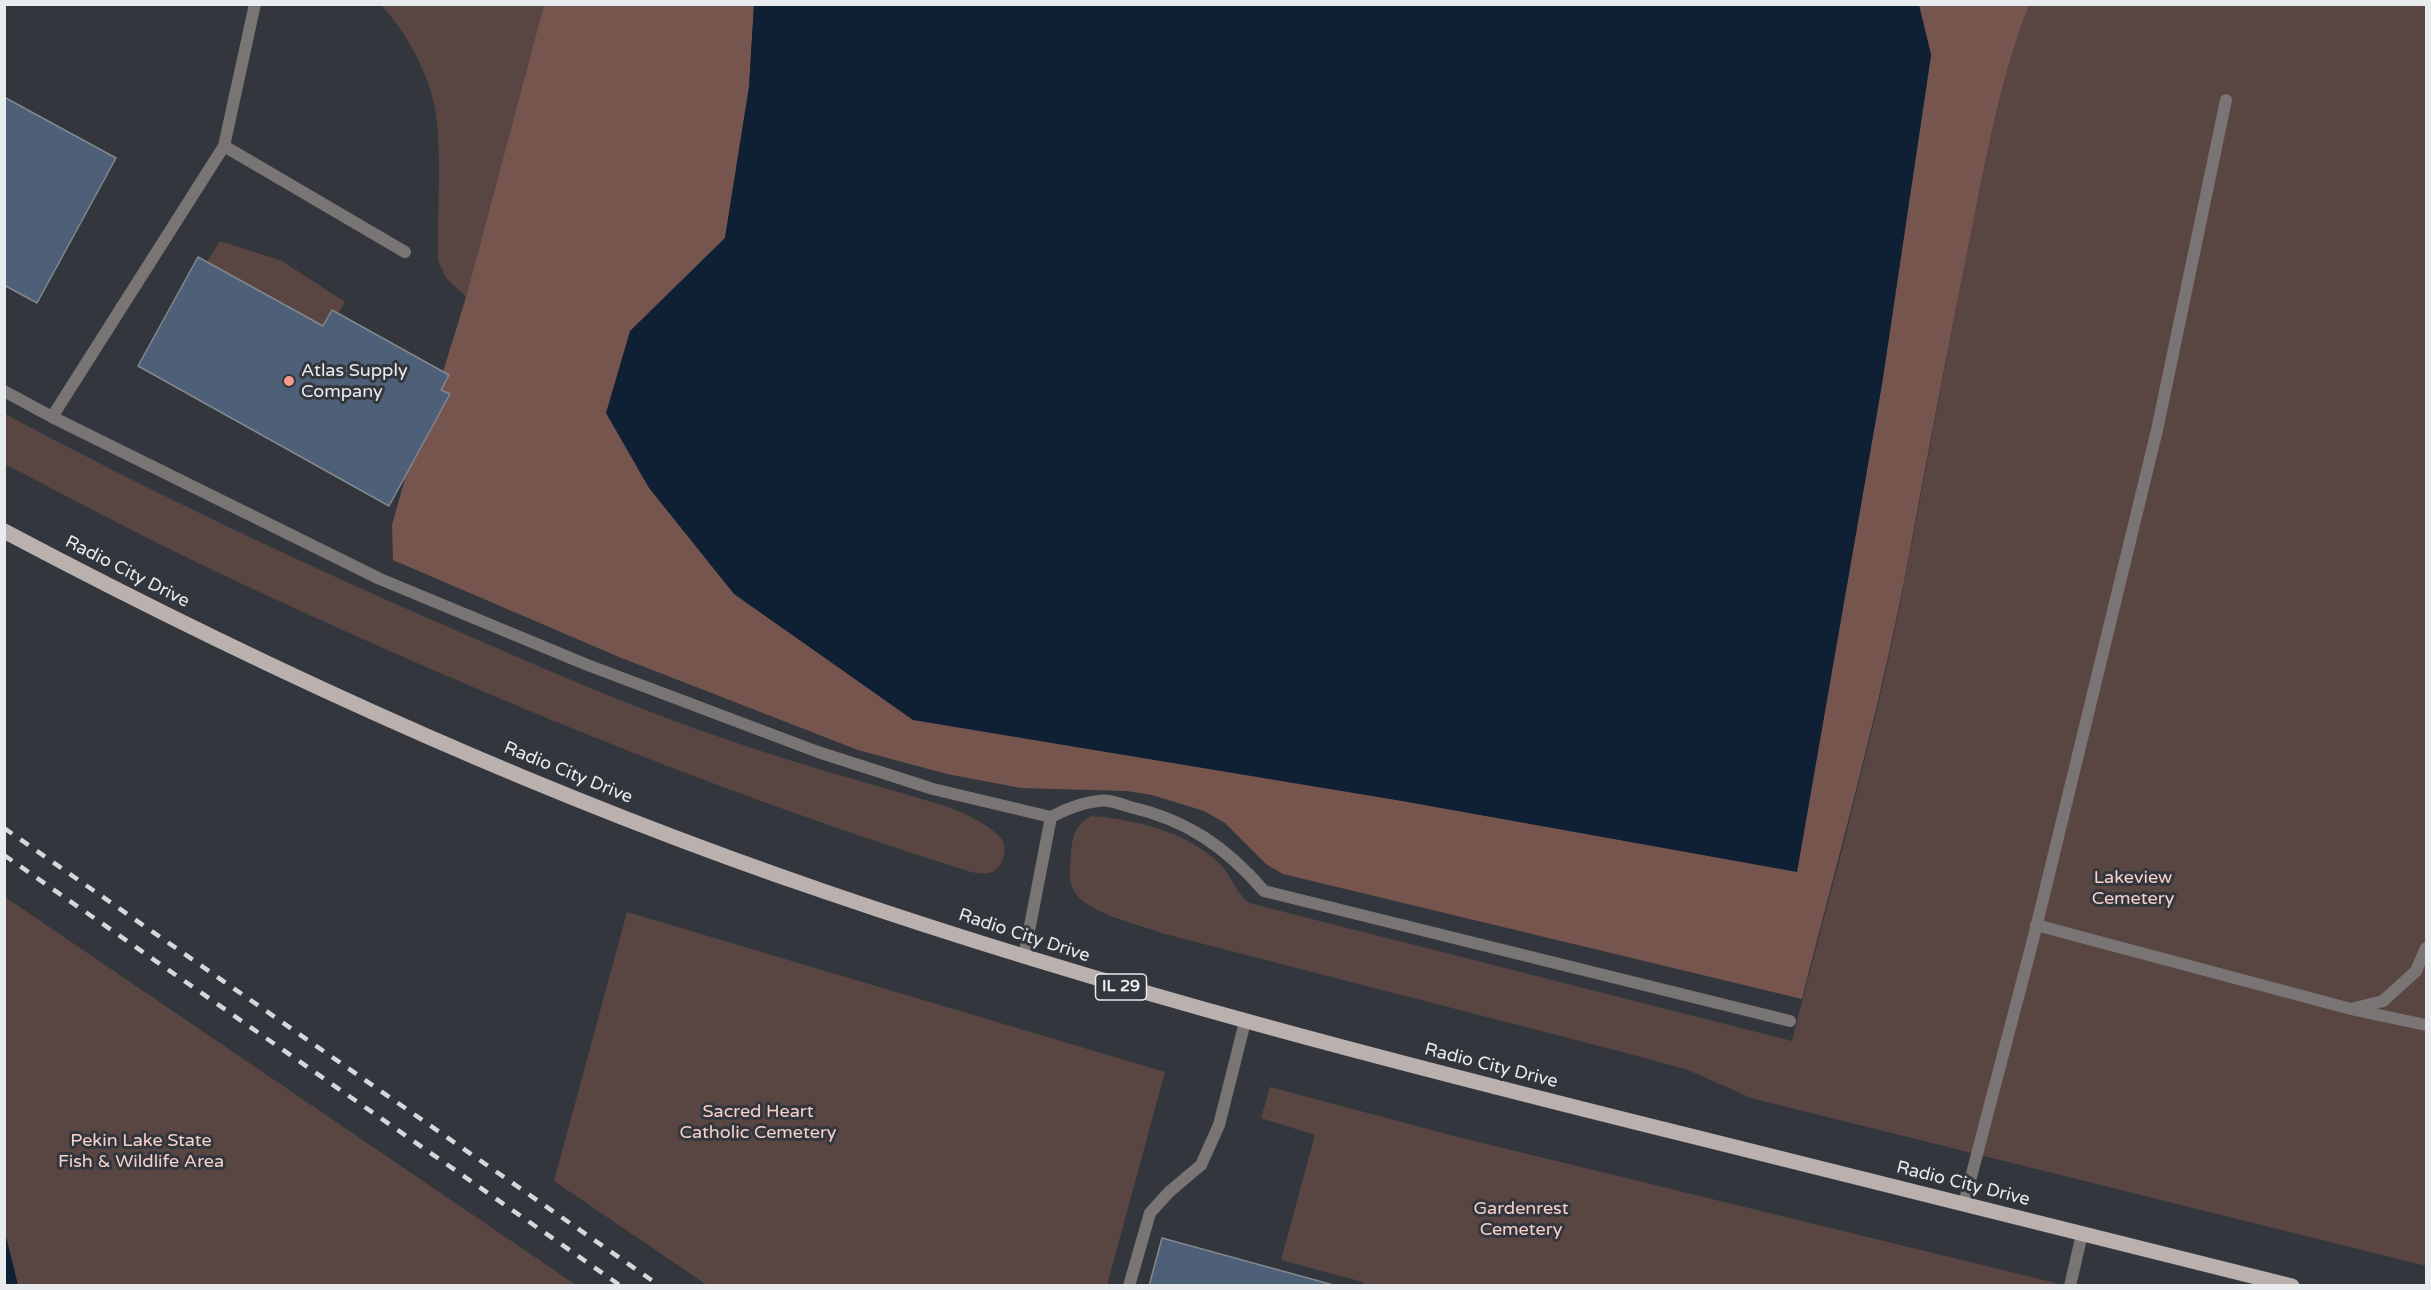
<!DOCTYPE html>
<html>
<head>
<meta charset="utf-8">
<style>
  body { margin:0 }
  #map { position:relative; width:2431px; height:1290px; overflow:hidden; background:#33373d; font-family:"Varela Round",sans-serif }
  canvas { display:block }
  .frame { position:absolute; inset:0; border:6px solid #e9ecef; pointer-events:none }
</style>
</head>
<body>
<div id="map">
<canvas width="2431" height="1290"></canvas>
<div class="frame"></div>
</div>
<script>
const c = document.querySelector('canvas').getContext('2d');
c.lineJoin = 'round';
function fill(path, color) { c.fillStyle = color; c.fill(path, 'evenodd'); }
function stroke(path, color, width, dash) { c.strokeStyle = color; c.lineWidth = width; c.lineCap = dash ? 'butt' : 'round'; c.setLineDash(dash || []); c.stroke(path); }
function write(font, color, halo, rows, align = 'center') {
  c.font = font + ' "Varela Round",sans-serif'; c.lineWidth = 6; c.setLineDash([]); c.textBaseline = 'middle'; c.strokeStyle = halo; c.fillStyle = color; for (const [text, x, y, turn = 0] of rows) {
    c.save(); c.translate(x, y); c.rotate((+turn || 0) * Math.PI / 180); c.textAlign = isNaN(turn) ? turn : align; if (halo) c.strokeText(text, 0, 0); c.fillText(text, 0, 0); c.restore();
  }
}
const green = new Path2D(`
  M 381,5 L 544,5 L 466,297 L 446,278 L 438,260 C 437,212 442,162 436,114 C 431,77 406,31 381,5 Z
  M 2029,5 L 2426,5 L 2426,1266 L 1751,1098 L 1688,1070 L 1638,1056 L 1161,933 C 1138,924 1086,913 1074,891 C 1068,880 1070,866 1071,855 C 1072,837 1075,825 1091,816 C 1136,820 1185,831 1219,863 C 1232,876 1235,892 1249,903 L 1792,1041 C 1831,890 1874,738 1904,584 C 1927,465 1948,346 1972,227 C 1988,153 2002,75 2029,5 Z
  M 220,241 L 282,261 L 345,302 L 338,314 L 332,310 L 323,326 L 207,262 Z
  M 5,414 C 149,491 296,561 446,626 C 538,666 632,708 728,740 C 801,765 875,785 949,807 C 966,814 985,823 998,835 C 1009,844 1005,864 994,871 C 987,875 978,873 971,872 C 708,790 451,683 202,565 C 136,533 70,498 5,464 Z
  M 5,897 L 576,1285 L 5,1285 Z
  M 627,912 L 1165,1072 L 1107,1285 L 707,1285 L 554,1181 Z
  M 1270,1087 L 1454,1136 L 2064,1285 L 1362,1285 L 1363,1282 L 1281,1260 L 1315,1135 L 1261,1118 Z`);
const forest = new Path2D(`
  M 544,5 L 754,5 L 749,87 L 725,238 L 631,331 L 1408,802 L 1797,871 L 1882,384 L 1931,55 L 1919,5 L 2029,5 C 2002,74 1988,150 1973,223 C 1951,332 1930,441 1910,550 C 1882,702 1840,850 1802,999 L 1283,874 L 1266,864 L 1225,823 L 1204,811 L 1152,795 L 1126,791 L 1021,788 L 947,774 L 858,750 L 619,657 L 393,560 L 392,525 L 406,475 L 450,395 L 441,390 L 443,372 L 466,297 Z`);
const water = new Path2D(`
  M 754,5 L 1919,5 L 1931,55 L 1882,384 L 1797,872 L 1408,802 L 913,720 L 734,594 L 649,488 L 606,413 L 630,331 L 725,238 L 749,87 Z
  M 4,1232 L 5,1232 L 18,1285 L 5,1285 Z`);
const building = new Path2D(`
  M 4,97 L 116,158 L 37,303 L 4,285 Z
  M 198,257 L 323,326 L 332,310 L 449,375 L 441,390 L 450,394 L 389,506 L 138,366 Z
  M 1162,1238 L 1337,1286 L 1149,1286 Z`);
const service = new Path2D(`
  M 224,146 L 405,252
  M 4,391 L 52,417 L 380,579 L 585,664 L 818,752 L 933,789 L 1051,817 L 1024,957
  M 52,417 L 224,146 L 255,4
  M 1051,817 C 1066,809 1080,803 1098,801 C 1108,799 1120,804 1130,807 C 1187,820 1226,847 1264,891 L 1790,1021
  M 2036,925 L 2351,1009 L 2383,1001 L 2416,971 L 2426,948
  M 2355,1010 L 2426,1025
  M 1964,1204 L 2034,936 L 2157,430 L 2226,100
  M 1129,1286 L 1150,1213 L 1169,1192 L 1201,1165 L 1219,1125 L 1245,1022
  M 2070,1286 L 2082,1234`);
const primary = new Path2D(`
  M 4,531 C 268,671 544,796 826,892 C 1114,991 1408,1066 1703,1139 C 1899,1188 2096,1237 2292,1286`);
const rail = new Path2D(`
  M 4,828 L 660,1286
  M 4,855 L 621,1286`);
const markers = [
  [289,381,6,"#f49d8c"]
];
const shields = [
  [1121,987,51]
];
const shieldNames = [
  ["IL 29",1121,987]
];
const poiNames = [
  ["Atlas Supply",301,371],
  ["Company",301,392]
];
const streetNames = [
  ["Radio City Drive",127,572,27],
  ["Radio City Drive",568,773,22],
  ["Radio City Drive",1024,936,18],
  ["Radio City Drive",1491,1066,14],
  ["Radio City Drive",1963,1184,14]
];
const parkNames = [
  ["Lakeview",2133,878],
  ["Cemetery",2133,899],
  ["Sacred Heart",758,1112],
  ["Catholic Cemetery",758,1133],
  ["Pekin Lake State",141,1141],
  ["Fish & Wildlife Area",141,1162],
  ["Gardenrest",1521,1209],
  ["Cemetery",1521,1230]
];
fill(green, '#594642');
fill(forest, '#76554e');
fill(water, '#0f1f34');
fill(building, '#4d6078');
stroke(building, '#83888f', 1.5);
stroke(service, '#797574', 12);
stroke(primary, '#bab1af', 15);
stroke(rail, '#d4d7db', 4.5, [10, 10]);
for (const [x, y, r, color] of markers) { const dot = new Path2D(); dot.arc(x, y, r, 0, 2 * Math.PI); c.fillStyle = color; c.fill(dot); stroke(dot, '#33373d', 2); }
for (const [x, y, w] of shields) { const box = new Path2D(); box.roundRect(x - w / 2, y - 13, w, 26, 4.5); c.fillStyle = '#33373d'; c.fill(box); stroke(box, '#e9ecef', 1.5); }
write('bold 16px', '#e9ecef', null, shieldNames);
write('18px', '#e9ecef', '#33373d', poiNames, 'left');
write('18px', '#e9ecef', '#33373d', streetNames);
write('18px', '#f8d1c9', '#33373d', parkNames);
</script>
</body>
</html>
